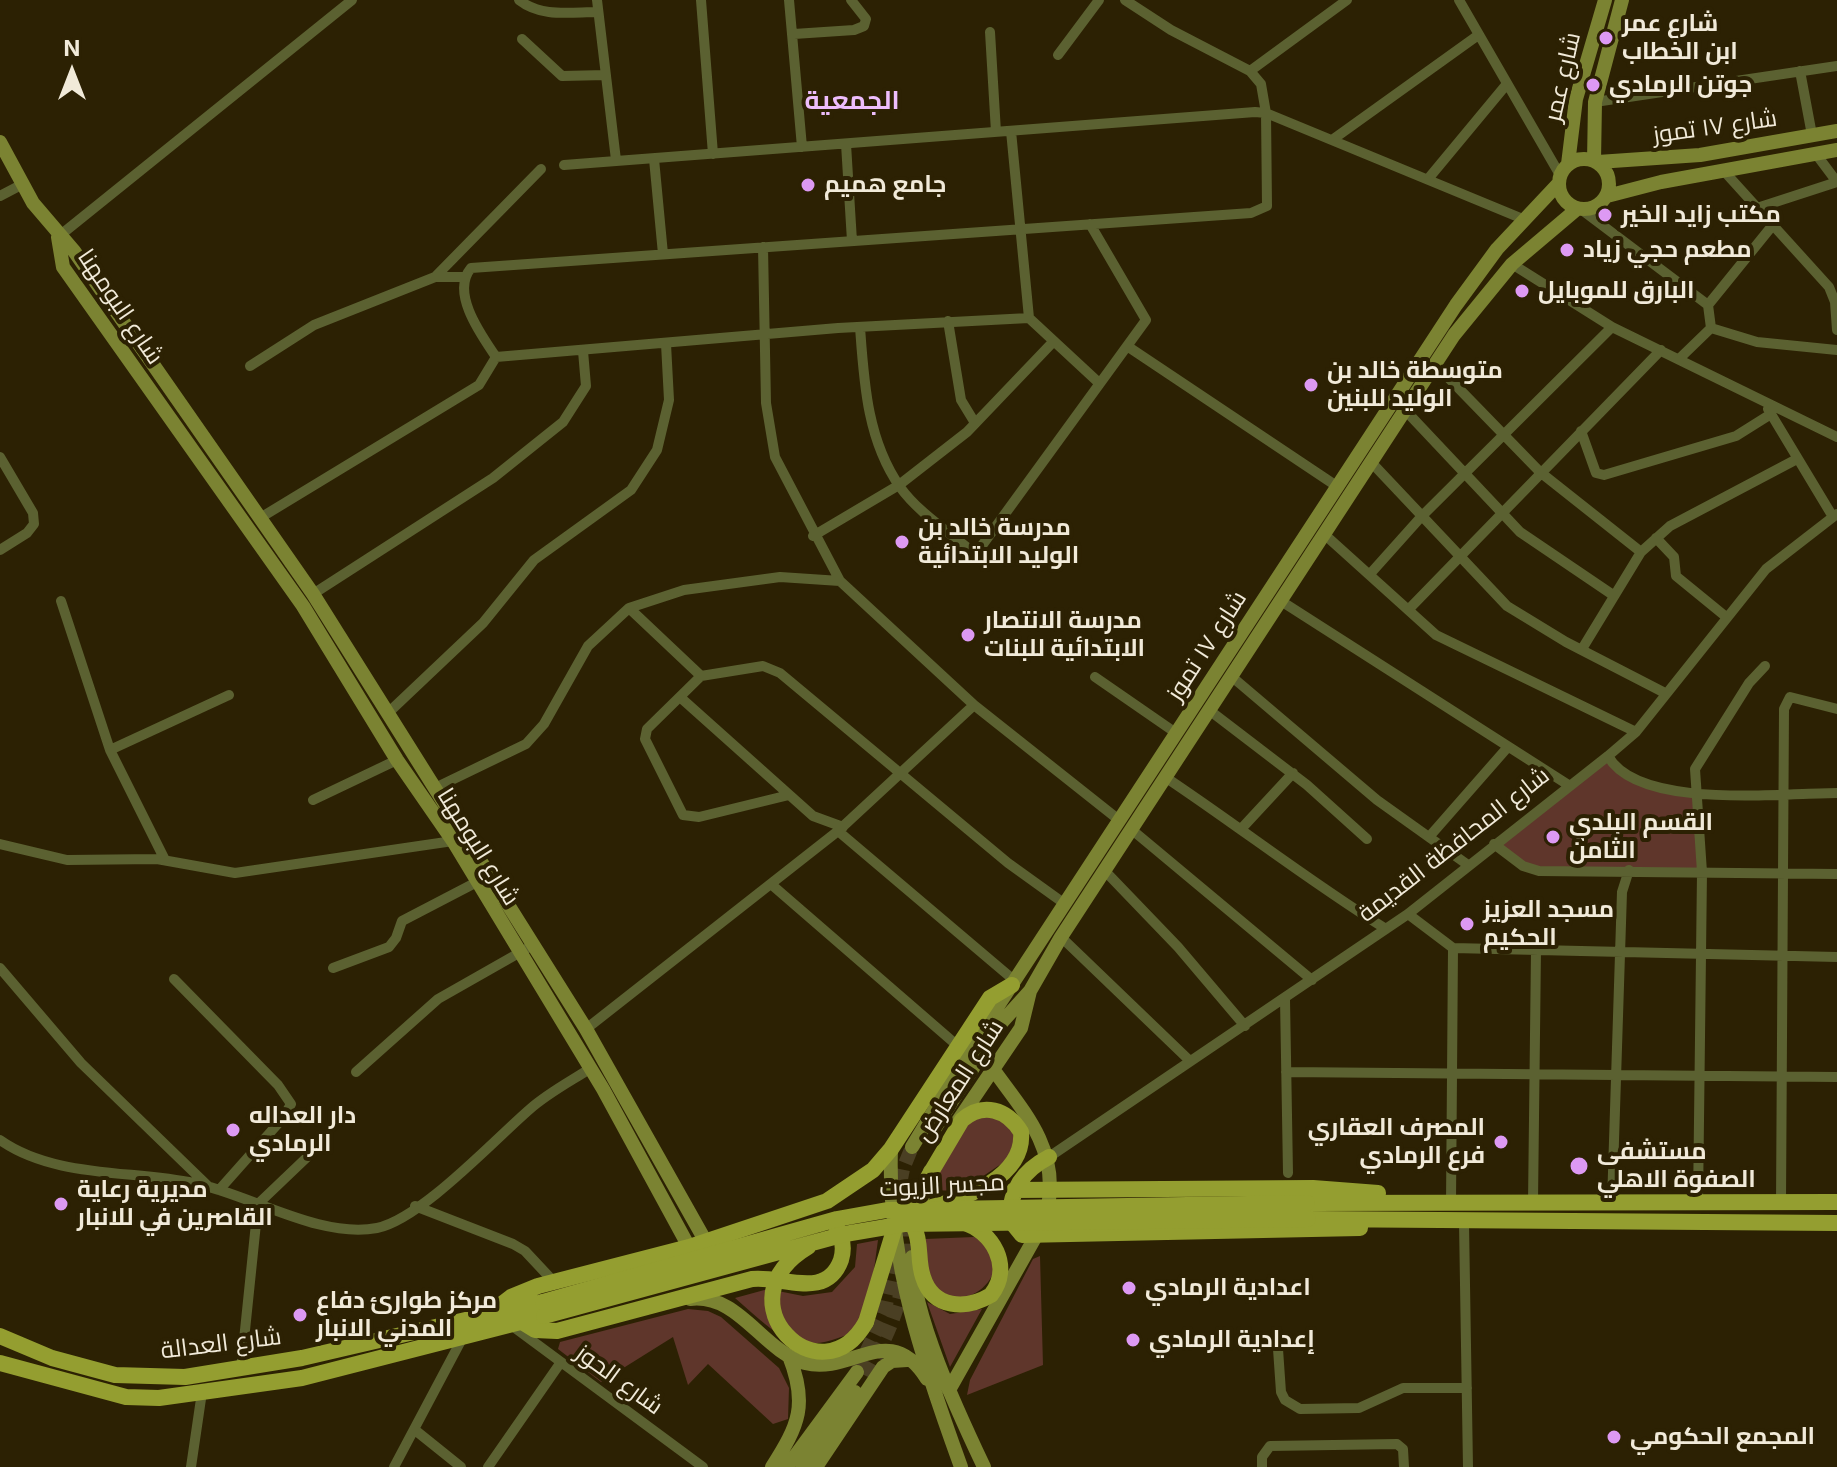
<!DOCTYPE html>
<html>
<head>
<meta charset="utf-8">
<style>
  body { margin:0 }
  #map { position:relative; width:1837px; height:1467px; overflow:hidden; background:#2c2103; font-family:Inter,sans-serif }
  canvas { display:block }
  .north { position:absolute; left:32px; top:32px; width:80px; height:80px; -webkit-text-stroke:6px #2c2103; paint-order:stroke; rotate:0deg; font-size:22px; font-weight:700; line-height:32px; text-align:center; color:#f1ead9 }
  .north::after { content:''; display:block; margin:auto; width:28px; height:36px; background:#f1ead9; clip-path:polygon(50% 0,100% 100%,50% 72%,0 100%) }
</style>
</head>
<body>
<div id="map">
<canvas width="1837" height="1467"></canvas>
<div class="north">N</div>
</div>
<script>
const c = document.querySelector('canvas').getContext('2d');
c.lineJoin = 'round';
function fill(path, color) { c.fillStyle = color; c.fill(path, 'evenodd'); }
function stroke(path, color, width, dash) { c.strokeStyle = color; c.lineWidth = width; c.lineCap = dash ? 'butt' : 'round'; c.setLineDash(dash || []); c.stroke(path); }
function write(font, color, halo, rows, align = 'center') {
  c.font = font + ' Inter,Cairo,sans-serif'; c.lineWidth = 8; c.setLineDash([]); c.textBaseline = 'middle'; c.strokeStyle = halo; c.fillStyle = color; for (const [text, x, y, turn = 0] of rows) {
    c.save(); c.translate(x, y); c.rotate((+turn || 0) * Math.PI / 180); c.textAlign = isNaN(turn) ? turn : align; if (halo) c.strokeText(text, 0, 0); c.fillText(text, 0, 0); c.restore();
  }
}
const green = new Path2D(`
  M 1606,758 L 1637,782 L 1693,793 L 1702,872 L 1531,869 L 1494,844 Z
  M 993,1116 L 1010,1126 L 1015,1140 L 1007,1160 L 961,1191 L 929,1190 L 965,1128 L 973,1119 Z
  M 974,1237 C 1032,1266 953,1331 930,1277 C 925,1266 926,1251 925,1239 Z
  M 878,1240 L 870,1299 L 858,1330 C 796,1359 781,1338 735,1298 L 768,1289 L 803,1296 L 832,1292 L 855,1267 L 857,1244 Z
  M 1040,1256 L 1043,1365 L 967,1395 L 970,1380 L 1033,1259 Z
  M 927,1302 L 950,1314 L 982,1309 L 950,1367 Z
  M 688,1309 L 708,1311 L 721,1317 L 779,1368 L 789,1388 L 788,1419 L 773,1424 L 708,1364 L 688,1385 L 673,1337 L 601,1382 L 558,1349 L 560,1342 Z`);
const secondaryTunnel = new Path2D(`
  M 896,1204 L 903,1169 L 912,1147
  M 857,1372 L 884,1314 L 897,1253
  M 866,1376 C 902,1308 906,1290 905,1213`);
const street = new Path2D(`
  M 519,0 C 542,18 571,12 598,12
  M 597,0 L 616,160
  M 701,0 L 713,154
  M 789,0 L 802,147
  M 1459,0 L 1560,175
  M 990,32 L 996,132
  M 794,34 L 854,30 L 864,26 L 866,19 L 851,0
  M 522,39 L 562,76 L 606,75
  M 1058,55 L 1099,0
  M 1250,71 L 1347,0
  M 1800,71 L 1812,135
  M 1595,102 L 1837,66
  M 1011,131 L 1029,318 L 1098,382
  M 1332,140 L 1477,36
  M 846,144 L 852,241
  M 1816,154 L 1837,182
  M 654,159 L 663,254
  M 564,165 L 1255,112 L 1266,113 L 1523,219
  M 1723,170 L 1829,287 L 1835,302 L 1837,330
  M 1428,179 L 1506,85
  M 0,196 L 21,185
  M 1757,208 L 1837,182
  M 1582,210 L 1708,305 L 1711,328 L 1757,342 L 1837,350
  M 58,237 L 352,0
  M 763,247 L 766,403 L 775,457 L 840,581 L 974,705 L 1119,820
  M 1512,264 L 1612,327 L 1837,437
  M 435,277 L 541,169
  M 1708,305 L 1772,226
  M 948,321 L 961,400 L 975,423
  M 860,327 C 864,382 867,440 900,487 C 917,511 946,530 969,549 L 978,551 L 1146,320 L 1090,224
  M 1127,346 L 1338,487
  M 496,357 C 482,336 450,293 471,268 L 1251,213 L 1267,206 L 1266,113 L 1261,84 L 1250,71 L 1171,30 L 1125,0
  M 496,357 L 838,328 L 1029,318
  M 1679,359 L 1711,328
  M 1435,364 L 1540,472 L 1641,552
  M 250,366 L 314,325 L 435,277 L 465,277
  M 1768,409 L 1833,517
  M 1405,410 L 1520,532 L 1613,595
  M 1581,431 L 1596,473 L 1604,475 L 1736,436 L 1771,414
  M 0,457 L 33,513 L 34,524 L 27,533 L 0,550
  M 1371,462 L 1507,606 L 1566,642 L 1665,693
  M 260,518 L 479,385 L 496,357
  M 1324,534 L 1436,635 L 1636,732
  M 813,536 L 899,485 L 967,432 L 1053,342
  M 1656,538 L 1674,557 L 1676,576 L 1725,616
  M 1370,574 L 1421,517 L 1612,327
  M 313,594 L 493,478 L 563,422 L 586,386 L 583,351
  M 61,601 L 110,750 L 165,860
  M 1281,601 L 1570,786
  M 629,608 L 701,676 L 763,666 L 780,673 L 1008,863 L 1065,904
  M 1409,609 L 1661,350
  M 1582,649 L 1641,552 L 1670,526 L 1797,459
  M 701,676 L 647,729 L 645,739 L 683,815 L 699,817 L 789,795
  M 1231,676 L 1377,800 L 1468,865
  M 1095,677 L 1176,733
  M 681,698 L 813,816 L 843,827
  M 1209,710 L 1307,785 L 1367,839
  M 388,713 L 483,623 L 534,560 L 631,490 L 657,450 L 669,400 L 666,344
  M 110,750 L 229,695
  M 1608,756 C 1638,810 1782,793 1837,793
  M 1165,777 C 1240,827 1310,882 1386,929
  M 435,788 L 526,744 L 544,724 L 588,646 L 629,608 L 684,590 L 780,577 L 840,581
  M 313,800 L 397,760
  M 1242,828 L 1293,773
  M 1131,829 L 1312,980
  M 838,831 L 1015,981
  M 1429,837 L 1507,748
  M 0,844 L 67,860 L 157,859 L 235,873 L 453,841
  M 1494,844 L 1523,866 L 1539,871 L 1837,874
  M 1104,870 L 1178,947 L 1245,1026
  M 772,885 L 959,1047
  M 1408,914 L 1453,948 L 1837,957
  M 1061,937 L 1189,1060
  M 0,968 L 81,1063 L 207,1185
  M 333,968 L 389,947 L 396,938 L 402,921 L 475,883
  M 174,979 L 278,1085 L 291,1104 L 283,1118 L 219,1190
  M 1285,999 L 1288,1173
  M 586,1029 L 838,831 L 974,705
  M 356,1072 L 438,999 L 533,945
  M 1286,1072 L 1837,1077
  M 0,1140 C 54,1178 131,1170 194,1183 C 249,1194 319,1239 377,1228 C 421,1219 494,1140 530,1109 C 548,1093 571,1081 591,1068
  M 1049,1157 L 1408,914 L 1608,756 L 1636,732 L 1766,569 L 1837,514
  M 1533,1202 L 1536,950
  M 1451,1203 L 1453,948
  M 1612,1203 L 1622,892 L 1629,870
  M 1698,1203 L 1702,872 L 1695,769 L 1749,683 L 1765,666
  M 1781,1203 L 1784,709 L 1790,697 L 1837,709
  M 415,1206 L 513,1244 L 525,1251 L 554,1282
  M 1464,1223 L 1468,1467
  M 511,1325 L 703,1467
  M 1278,1349 L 1281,1392 L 1285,1400 L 1300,1409 L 1359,1408 L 1403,1388 L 1467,1388
  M 241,1369 L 258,1204 L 324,1141
  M 415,1430 L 461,1467
  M 191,1467 L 202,1392
  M 394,1467 L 463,1337
  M 488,1467 L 561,1362
  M 1262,1467 L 1262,1457 L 1270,1446 L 1397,1444 L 1403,1449 L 1404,1467`);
const secondary = new Path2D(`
  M 0,142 L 33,203 L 74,251 L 313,594 L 586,1029 L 706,1242
  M1559 184a25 25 0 1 1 50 0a25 25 0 1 1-50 0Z
  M 1594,161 L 1595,102 L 1622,0
  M 1598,162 L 1700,155 L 1837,131
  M 1568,164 L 1576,99 L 1605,0
  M 1607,196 L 1661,182 L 1837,150
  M 58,237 L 63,267 L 303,606 L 397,760 L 453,841 L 603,1089 L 689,1247
  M 993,1069 C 1023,1111 1056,1145 1049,1200
  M 958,1121 L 1021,1028 L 1030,991
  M 935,1128 L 1002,1022 L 1030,991 L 1061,937 L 1454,335 L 1512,264 L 1577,209
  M 912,1147 L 992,1015 L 1456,305 L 1497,249 L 1559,183
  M 891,1149 C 887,1259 924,1365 961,1467
  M 916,1220 L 930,1171
  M 912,1257 C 912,1315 959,1414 984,1467
  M 690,1299 C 739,1293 762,1351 805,1363 C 853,1375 889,1319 927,1379
  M 949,1390 L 1041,1227
  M 772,1467 C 799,1425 808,1404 789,1356
  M 787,1467 L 857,1372
  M 803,1467 L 855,1392
  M 816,1467 L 883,1367 L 892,1361 L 907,1360`);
const primary = new Path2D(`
  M 1049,1157 C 1022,1171 1011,1190 1009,1219 L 1022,1235 L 1360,1228
  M 927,1179 L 962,1120 C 983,1102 1007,1109 1021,1132 C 1025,1176 966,1198 932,1207
  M 1014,1190 L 1313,1188 L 1378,1193
  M 1307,1203 L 1837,1202
  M 1308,1219 L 1837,1223
  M 914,1227 C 922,1244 917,1260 923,1277 C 933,1309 966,1310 991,1295 C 1013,1267 993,1231 962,1222
  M 485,1317 L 511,1297 L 538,1286 L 689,1247 L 827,1201 L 873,1170 L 891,1149 L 990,998 L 1012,985
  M 522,1322 L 535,1330 L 557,1331 L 752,1279 C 782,1275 826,1301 841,1260 C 845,1247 842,1235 835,1224
  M 866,1322 L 895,1227
  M 0,1336 L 52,1358 L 115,1375 L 185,1377 L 302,1358 L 543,1302
  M 0,1363 L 126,1397 L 159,1398 L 302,1378 L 544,1316`);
const primaryBridge = new Path2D(`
  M 808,1247 C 718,1301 821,1402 866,1322
  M 543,1302 L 837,1219 L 887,1210 L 1307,1203
  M 544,1316 L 845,1234 L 904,1224 L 1308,1219`);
const markers = [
  [1606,38,8,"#dd99f3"],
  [1593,85,8,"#dd99f3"],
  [808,185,8,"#dd99f3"],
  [1605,215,8,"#dd99f3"],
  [1567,250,8,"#dd99f3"],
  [1522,291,8,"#dd99f3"],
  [1311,385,8,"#dd99f3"],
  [902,542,8,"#dd99f3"],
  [968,635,8,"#dd99f3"],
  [1553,837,8,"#dd99f3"],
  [1467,924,8,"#dd99f3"],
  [233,1130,8,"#dd99f3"],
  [1501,1142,8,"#dd99f3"],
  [1579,1166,10,"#dd99f3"],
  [61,1204,8,"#dd99f3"],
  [1129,1288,8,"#dd99f3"],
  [300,1315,8,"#dd99f3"],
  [1133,1340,8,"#dd99f3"],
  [1614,1437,8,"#dd99f3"]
];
const poiNames = [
  ["شارع عمر",1622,24],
  ["ابن الخطاب",1622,52],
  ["جوتن الرمادي",1609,85],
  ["جامع هميم",824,185],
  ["مكتب زايد الخير",1621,215],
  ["مطعم حجي زياد",1583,250],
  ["البارق للموبايل",1538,291],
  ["متوسطة خالد بن",1327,371],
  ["الوليد للبنين",1327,399],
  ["مدرسة خالد بن",918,528],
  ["الوليد الابتدائية",918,556],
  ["مدرسة الانتصار",984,621],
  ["الابتدائية للبنات",984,649],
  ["القسم البلدي",1569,823],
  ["الثامن",1569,851],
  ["مسجد العزيز",1483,910],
  ["الحكيم",1483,938],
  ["دار العداله",249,1116],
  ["الرمادي",249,1144],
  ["المصرف العقاري",1485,1128,"right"],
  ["فرع الرمادي",1485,1156,"right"],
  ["مستشفى",1597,1152],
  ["الصفوة الاهلي",1597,1180],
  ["مديرية رعاية",77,1190],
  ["القاصرين في للانبار",77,1218],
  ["اعدادية الرمادي",1145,1288],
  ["مركز طوارئ دفاع",316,1301],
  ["المدني الانبار",316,1329],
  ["إعدادية الرمادي",1149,1340],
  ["المجمع الحكومي",1630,1437]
];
const streetNames = [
  ["شارع عمر",1563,77,-77],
  ["شارع ١٧ تموز",1715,127,-8],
  ["شارع البومهنا",120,307,56],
  ["شارع ١٧ تموز",1207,646,-57],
  ["شارع المحافظة القديمة",1454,845,-38],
  ["شارع البومهنا",478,847,58],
  ["شارع المعارض",960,1081,-57],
  ["مجسر الزيوت",942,1186,-3],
  ["شارع العدالة",221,1344,-7],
  ["شارع الحوز",619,1380,36]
];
const neighbourhoodNames = [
  ["الجمعية",852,101]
];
fill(green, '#5f362b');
stroke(secondaryTunnel, '#4a3f23', 14, [14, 7]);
stroke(street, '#5b6131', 10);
stroke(secondary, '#7b8332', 14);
stroke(primary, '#949e30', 16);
stroke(primaryBridge, '#949e30', 16);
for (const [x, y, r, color] of markers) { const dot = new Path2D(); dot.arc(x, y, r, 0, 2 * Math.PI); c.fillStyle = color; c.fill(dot); stroke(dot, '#2c2103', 3); }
write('bold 24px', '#f1ead9', '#2c2103', poiNames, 'left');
write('24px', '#f1ead9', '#2c2103', streetNames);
write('bold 26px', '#edbdfc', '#2c2103', neighbourhoodNames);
</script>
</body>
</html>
